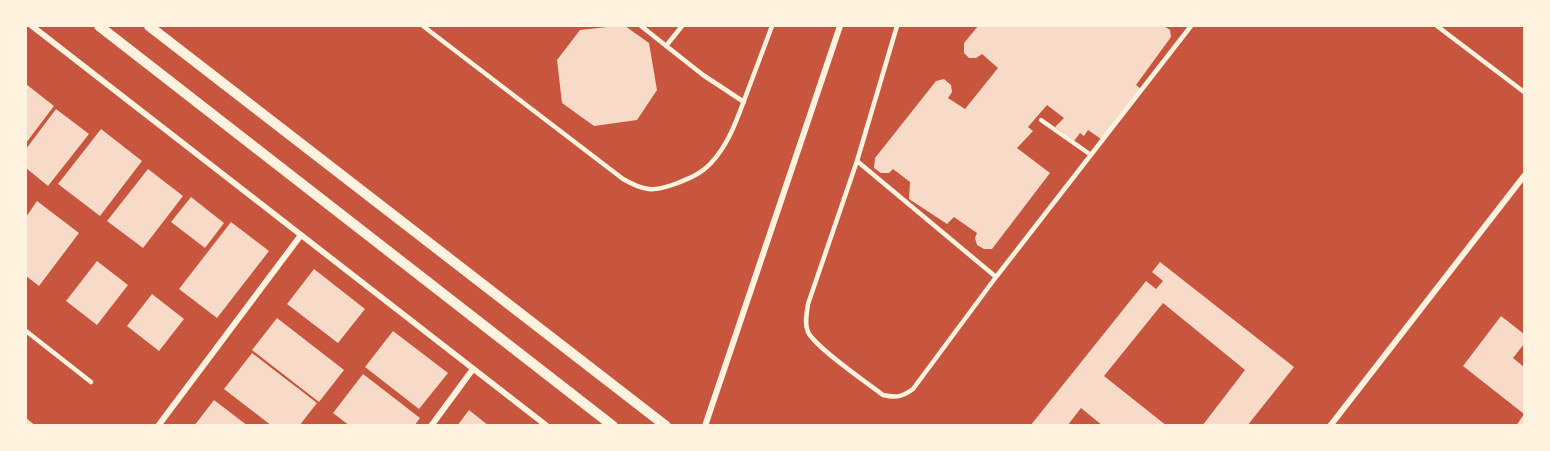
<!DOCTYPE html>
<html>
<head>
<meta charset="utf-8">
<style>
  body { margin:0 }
  #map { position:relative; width:1550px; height:451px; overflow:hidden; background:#c8553d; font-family:Cabin,sans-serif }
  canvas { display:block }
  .frame { position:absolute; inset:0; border:27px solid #fff3e0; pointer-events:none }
</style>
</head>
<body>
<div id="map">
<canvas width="1550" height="451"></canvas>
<div class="frame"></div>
</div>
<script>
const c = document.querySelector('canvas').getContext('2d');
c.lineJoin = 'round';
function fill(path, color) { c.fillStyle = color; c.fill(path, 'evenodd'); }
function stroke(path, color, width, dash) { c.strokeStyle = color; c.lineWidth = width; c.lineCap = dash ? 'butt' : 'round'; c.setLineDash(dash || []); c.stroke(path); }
const building = new Path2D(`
  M 617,26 L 625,26 L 649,43 L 657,90 L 637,120 L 594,126 L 562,103 L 557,60 L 580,30 Z
  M 978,26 L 1164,26 L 1170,30 L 1171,37 L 1136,85 L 1141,89 L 1101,139 L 1088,130 L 1084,136 L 1080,133 L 1074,141 L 1055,127 L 1064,118 L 1047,105 L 1028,127 L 1033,131 L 1017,148 L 1050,173 L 992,249 L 984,249 L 977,245 L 975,238 L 977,233 L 954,217 L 947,224 L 909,199 L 910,182 L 893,169 L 889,173 L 881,173 L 874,168 L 875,158 L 936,81 L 944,79 L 951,85 L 952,92 L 948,98 L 965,109 L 998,68 L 982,54 L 976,58 L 969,58 L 964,53 L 964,43 Z
  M 26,84 L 54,106 L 26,143 Z
  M 56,109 L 89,134 L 48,186 L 26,168 L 26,149 Z
  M 101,129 L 142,161 L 100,216 L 58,184 Z
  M 148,169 L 183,196 L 143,248 L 107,221 Z
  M 191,197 L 224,223 L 205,248 L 171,222 Z
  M 37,201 L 79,233 L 39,286 L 26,276 L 26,217 Z
  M 231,222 L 269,251 L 217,318 L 179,289 Z
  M 97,261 L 128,285 L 97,325 L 66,301 Z
  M 1160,262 L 1294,367 L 1247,426 L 1202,426 L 1245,370 L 1163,303 L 1104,376 L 1167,426 L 1103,426 L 1081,408 L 1067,426 L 1030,426 L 1146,281 L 1156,289 L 1163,281 L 1152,272 Z
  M 314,269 L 365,309 L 338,343 L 287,304 Z
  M 152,294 L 184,319 L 159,351 L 127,326 Z
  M 1501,316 L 1524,334 L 1524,344 L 1513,358 L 1524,367 L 1524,414 L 1463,366 Z
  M 277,318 L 344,370 L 319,402 L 252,350 Z
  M 393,331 L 448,373 L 419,409 L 365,367 Z
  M 252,353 L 317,403 L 299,426 L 272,426 L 224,389 Z
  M 363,374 L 420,418 L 414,426 L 350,426 L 333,413 Z
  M 214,400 L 248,426 L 194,426 Z
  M 469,410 L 489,426 L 457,426 Z
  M 1524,414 L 1524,426 L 1516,426 Z
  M 26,418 L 36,426 L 26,426 Z`);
const service = new Path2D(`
  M 423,26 L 623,179 C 644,191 653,192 675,184 C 688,179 701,174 711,163 C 730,143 738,116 748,90 C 756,69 764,47 772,26
  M 641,26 L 703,75 L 744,102
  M 897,26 L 857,161 L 996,277 L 1191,26
  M 1437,26 L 1524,92
  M 666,46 L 682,26
  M 1041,120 L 1091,155
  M 857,161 L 808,304 C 807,313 804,323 808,332 C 815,347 867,383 883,395 C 896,398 902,397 913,389 L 996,277
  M 26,331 L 91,382`);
const minor = new Path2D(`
  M 32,26 L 547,426
  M 158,426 L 301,235
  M 431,426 L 473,369
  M 705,426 L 840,26
  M 1330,426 L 1524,176`);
const tertiary = new Path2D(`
  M 99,26 L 613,426
  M 149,26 L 666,426`);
fill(building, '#f7dbc8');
stroke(service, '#fff3e0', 4.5);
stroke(minor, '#fff3e0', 6);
stroke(tertiary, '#fff3e0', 10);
</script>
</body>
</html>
